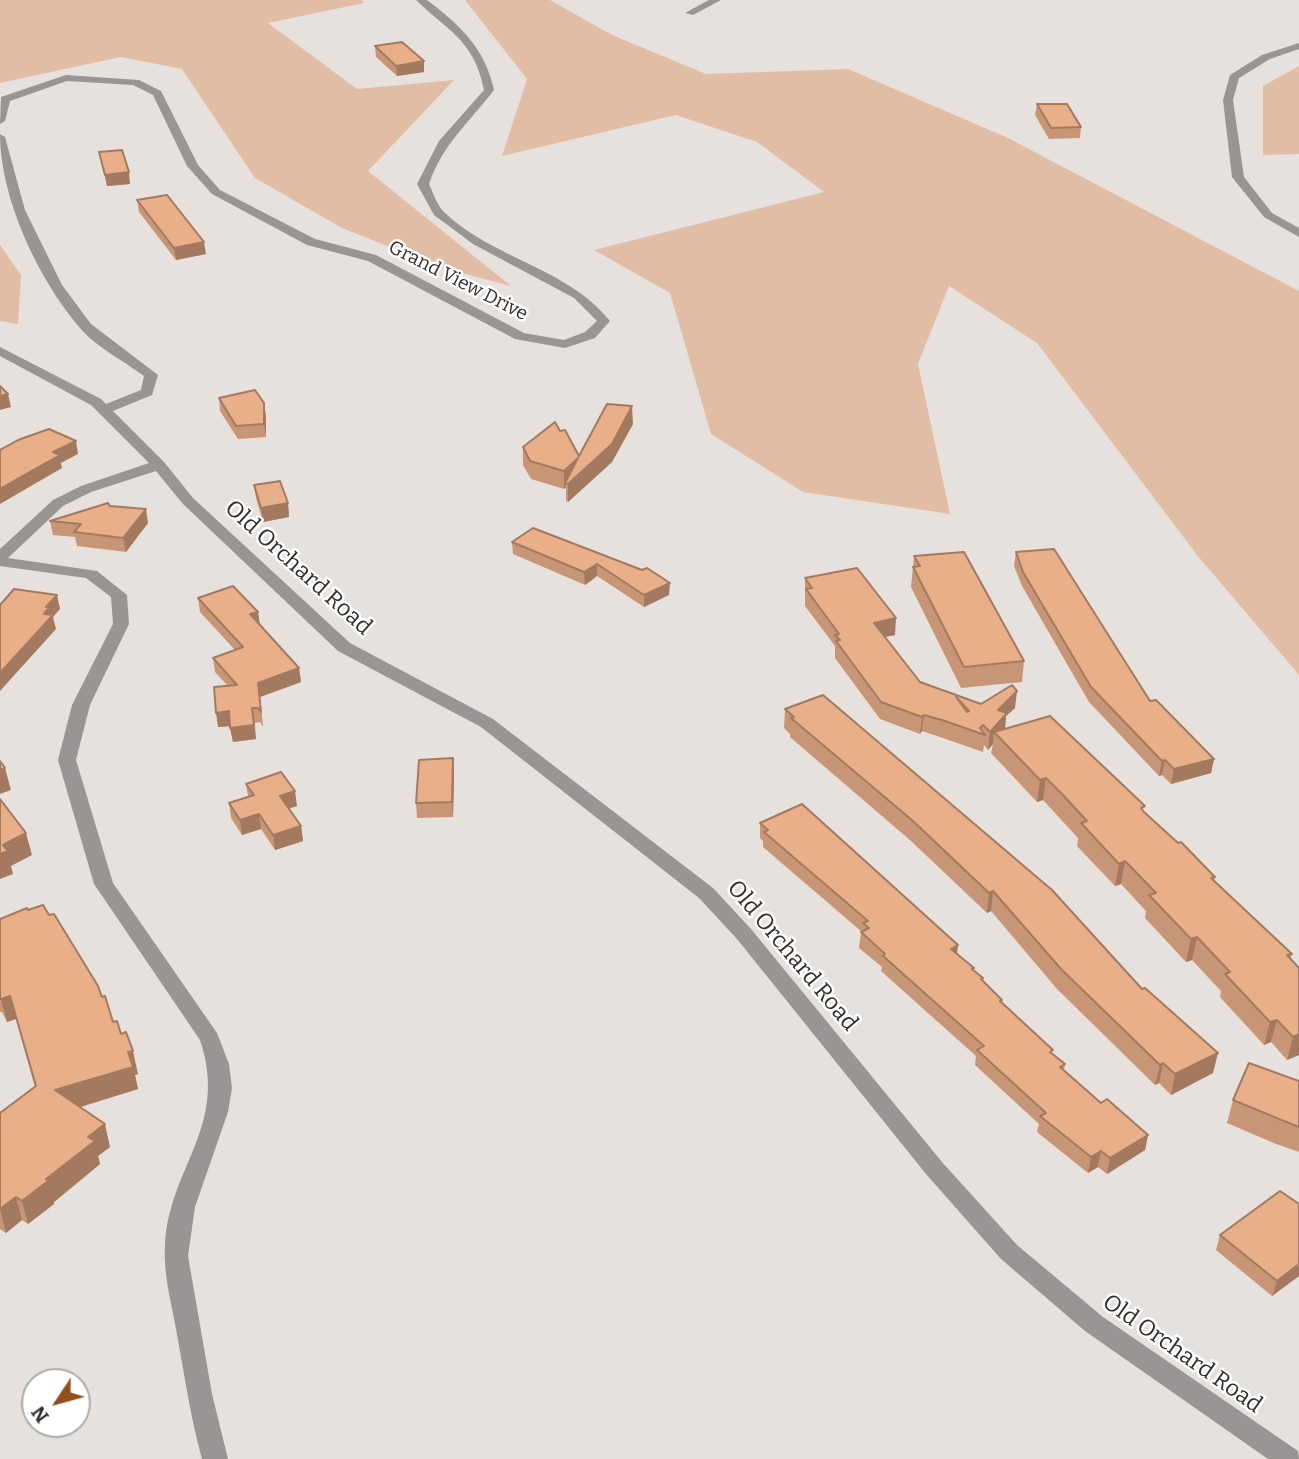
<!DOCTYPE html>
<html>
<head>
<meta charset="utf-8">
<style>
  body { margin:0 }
  #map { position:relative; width:1299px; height:1459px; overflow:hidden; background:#e7e1dd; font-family:Bitter,serif }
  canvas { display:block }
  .north { position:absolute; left:21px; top:1368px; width:70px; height:70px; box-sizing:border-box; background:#fff; border:2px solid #acabab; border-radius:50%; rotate:234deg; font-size:19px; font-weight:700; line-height:28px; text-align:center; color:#302e2d }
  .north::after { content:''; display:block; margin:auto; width:24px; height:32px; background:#914f1d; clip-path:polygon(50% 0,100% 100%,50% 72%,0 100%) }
</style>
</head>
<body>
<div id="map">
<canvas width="1299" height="1459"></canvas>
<div class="north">N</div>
</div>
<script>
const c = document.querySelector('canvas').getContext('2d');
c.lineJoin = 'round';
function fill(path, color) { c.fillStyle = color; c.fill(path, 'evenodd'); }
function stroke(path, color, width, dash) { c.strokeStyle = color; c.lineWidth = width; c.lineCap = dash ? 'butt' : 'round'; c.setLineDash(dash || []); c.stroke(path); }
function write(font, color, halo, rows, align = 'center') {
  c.font = font + ' Bitter,serif'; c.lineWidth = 5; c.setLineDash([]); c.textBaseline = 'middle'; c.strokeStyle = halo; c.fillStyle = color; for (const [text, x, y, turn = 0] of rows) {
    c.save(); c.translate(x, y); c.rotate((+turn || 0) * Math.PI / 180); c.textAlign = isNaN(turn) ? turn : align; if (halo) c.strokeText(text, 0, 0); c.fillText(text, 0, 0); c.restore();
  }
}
const green = new Path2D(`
  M 0,0 L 362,0 L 364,3 L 268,23 L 357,89 L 454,80 L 368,171 L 511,286 L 443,268 L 342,228 L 255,178 L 182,69 L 121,57 L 0,83 Z
  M 465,0 L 550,0 L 612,35 L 706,74 L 848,69 L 1008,138 L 1299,291 L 1299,675 L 1197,555 L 1037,343 L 949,286 L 918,364 L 950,514 L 803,492 L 711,434 L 670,293 L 594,250 L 824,192 L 757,142 L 676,115 L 502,156 L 527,79 Z
  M 1299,66 L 1299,154 L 1263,155 L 1263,86 Z
  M 0,245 L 21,275 L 18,324 L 0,321 Z`);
const street = new Path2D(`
  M 416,0 L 427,0 C 460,25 485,48 494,90 C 469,123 443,143 429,184 C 433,193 437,205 444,212 C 493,259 568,268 610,321 L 595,338 L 565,348 L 515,339 L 368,261 L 307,245 L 212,194 L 187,166 L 153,95 L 133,85 L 67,81 L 10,101 L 5,121 L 0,124 L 1,97 L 66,75 L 139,80 L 161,91 L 198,165 L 220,190 L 315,239 L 376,255 L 524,333 L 564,340 L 585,332 L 597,321 L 574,298 L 473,244 L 434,215 L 417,184 L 439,141 L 484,90 C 474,40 449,32 416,0 Z
  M 709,0 L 721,0 L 693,15 L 685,13 Z
  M 1299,43 L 1299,49 L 1270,59 L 1239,78 L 1233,100 L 1244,177 L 1272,213 L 1299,228 L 1299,237 L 1264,217 L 1232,177 L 1223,100 L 1230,75 L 1262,55 Z
  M 0,134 L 5,137 L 25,210 L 62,285 L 91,324 L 158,375 L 152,395 L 113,411 L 164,462 L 193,498 L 350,643 L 493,719 L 713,888 L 751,929 L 942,1162 L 1017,1245 L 1103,1317 L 1298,1451 L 1299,1459 L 1268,1459 L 1085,1331 L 1001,1259 L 926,1174 L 737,939 L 699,898 L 481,727 L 338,651 L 183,504 L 156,471 L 91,492 L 63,506 L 8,558 L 97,571 L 127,595 L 129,624 L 90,705 L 76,760 L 113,883 L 217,1033 L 229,1064 L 232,1088 L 228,1112 L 195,1207 L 188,1256 L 212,1394 L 228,1459 L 202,1459 C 190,1416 184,1372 176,1329 C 171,1301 163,1273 165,1244 C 170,1165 229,1127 200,1040 L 94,884 L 58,760 L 72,705 L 113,624 L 111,597 L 86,578 L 0,566 L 0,549 L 53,500 L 81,486 L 149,463 L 91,405 L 0,356 L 0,347 L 101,399 L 106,404 L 141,390 L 144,376 C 124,361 96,347 80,328 C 38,279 0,198 0,134 Z`);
const wall = new Path2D(`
  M 375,46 L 424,72 L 397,76 L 376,57 Z
  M 1037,104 L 1081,127 L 1080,138 L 1049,139 L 1035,115 Z
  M 99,152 L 130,184 L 107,186 Z
  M 137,200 L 206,254 L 176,260 L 139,212 Z
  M 219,398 L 266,416 L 266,437 L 238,439 L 220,411 Z
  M 633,424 L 612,462 L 568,502 L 566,501 L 566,487 L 564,489 L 531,479 L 523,465 L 523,447 L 560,431 L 579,456 Z
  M 254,485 L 288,503 L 289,517 L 263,522 L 256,498 Z
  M 110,506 L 148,523 L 126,552 L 77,546 L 75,537 L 53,535 L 50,521 Z
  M 533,528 L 669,595 L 644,607 L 597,576 L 585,585 L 513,554 L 512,542 Z
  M 1016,552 L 1150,701 L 1214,759 L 1211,773 L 1171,784 L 1162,775 L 1159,776 L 1089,702 L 1022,586 L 1014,566 Z
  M 914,556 L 1024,661 L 1022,682 L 961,688 L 911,587 Z
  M 805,578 L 895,635 L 885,637 L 920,682 L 981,704 L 1015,708 L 1006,716 L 1005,729 L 1144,813 L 1215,877 L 1214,882 L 1292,954 L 1290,959 L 1299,968 L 1299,1055 L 1287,1060 L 1271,1042 L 1264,1045 L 1220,997 L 1221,991 L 1192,960 L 1186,962 L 1145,918 L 1146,911 L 1121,884 L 1115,886 L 1077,846 L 1078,838 L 1043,800 L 1037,802 L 991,753 L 993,744 L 988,750 L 984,745 L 983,752 L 940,737 L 922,731 L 920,734 L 880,719 L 835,658 L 835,646 L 805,606 ZM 956,697 L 969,711 L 967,712 Z
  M 198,598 L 258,612 L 260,625 L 299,668 L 301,682 L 260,697 L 263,727 L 260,722 L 255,723 L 256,739 L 233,742 L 230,726 L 218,727 L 228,686 L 215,672 L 213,658 L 235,650 L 200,612 Z
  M 785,709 L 1213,1073 L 1171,1095 L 1159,1083 L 1155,1085 L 1057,989 L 991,911 L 987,913 L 911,841 L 790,737 L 790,734 L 784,728 Z
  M 453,758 L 454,773 L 453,817 L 417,818 L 416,803 Z
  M 246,784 L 297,806 L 289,808 L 301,826 L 303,841 L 275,850 L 261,829 L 242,835 L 231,818 L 229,803 L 248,796 Z
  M 760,823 L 958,945 L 957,953 L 973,971 L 983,978 L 983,981 L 1002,1000 L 1001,1002 L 1053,1054 L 1065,1064 L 1064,1070 L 1101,1103 L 1148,1135 L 1145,1150 L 1107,1174 L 1098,1167 L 1088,1173 L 1037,1132 L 1039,1124 L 975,1065 L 976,1056 L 881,971 L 882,967 L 859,948 L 861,932 L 862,932 L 763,847 L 763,841 L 760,838 Z
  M 0,919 L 102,997 L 113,1022 L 121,1034 L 138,1074 L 135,1075 L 138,1089 L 80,1107 L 110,1147 L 98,1156 L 100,1164 L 54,1202 L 54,1204 L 28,1224 L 22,1220 L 6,1233 L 0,1229 L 0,1113 L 35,1087 L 16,1019 L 7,1022 L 2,1012 L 0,1012 Z
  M 1299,1081 L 1299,1152 L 1276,1144 L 1227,1123 L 1233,1100 Z
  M 1299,1204 L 1299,1276 L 1272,1296 L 1216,1250 L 1220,1235 Z`);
const shadedWall = new Path2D(`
  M 424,61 L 424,72 L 397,76 L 396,66 Z
  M 129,172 L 130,184 L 107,186 L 105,175 Z
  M 204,242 L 206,254 L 176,260 L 174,248 Z
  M 8,394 L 11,407 L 0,410 L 0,396 Z
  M 264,403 L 266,416 L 266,437 L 264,424 Z
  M 632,406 L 633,424 L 612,462 L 568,502 L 568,484 L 565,483 L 566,487 L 564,489 L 564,471 Z
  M 76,441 L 78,454 L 61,463 L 62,468 L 0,504 L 0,489 L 53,452 Z
  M 288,503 L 289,517 L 263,522 L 261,508 Z
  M 146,509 L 148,523 L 126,552 L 123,538 Z
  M 597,564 L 597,576 L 585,585 L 584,572 Z
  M 670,583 L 669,595 L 644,607 L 644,595 Z
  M 57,595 L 60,609 L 53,617 L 56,629 L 0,691 L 0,673 L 44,614 L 46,607 Z
  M 258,612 L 260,626 L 250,614 Z
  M 896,618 L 895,635 L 873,639 L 874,623 Z
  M 299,668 L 301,682 L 260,697 L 263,727 L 258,683 Z
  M 1017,691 L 1015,708 L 1006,716 L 1005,730 L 994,732 L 993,744 L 988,750 L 990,732 L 998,710 Z
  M 252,708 L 256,739 L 233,742 L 230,728 Z
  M 229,711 L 232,726 L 218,727 L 216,713 Z
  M 924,715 L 922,731 L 920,734 L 922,717 Z
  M 453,758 L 454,773 L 453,817 L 452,802 Z
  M 1214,759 L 1211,773 L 1171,784 L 1174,769 Z
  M 1165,760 L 1162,775 L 1159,776 L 1162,761 Z
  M 5,768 L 11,790 L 0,794 L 0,770 Z
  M 1046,778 L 1043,800 L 1037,802 L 1040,780 Z
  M 295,791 L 297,806 L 282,811 L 280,796 Z
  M 259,814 L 261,829 L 242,835 L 240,820 Z
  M 301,826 L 303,841 L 275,850 L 273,835 Z
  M 26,833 L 32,855 L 11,866 L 13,874 L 0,879 L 0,854 L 3,845 Z
  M 1125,861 L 1121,884 L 1115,886 L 1119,864 Z
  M 993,891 L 991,911 L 987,913 L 989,893 Z
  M 1197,937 L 1192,960 L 1186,962 L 1191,939 Z
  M 958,945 L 956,961 L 951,949 Z
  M 10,996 L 16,1019 L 7,1022 L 1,999 Z
  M 1277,1020 L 1271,1042 L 1264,1045 L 1270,1022 Z
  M 1299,1034 L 1299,1055 L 1287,1060 L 1293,1037 Z
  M 133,1051 L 138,1074 L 135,1075 L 138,1089 L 61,1113 L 55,1090 Z
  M 1218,1053 L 1213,1073 L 1171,1095 L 1175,1074 Z
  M 1163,1063 L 1159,1083 L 1155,1085 L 1160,1065 Z
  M 105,1124 L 110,1147 L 98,1156 L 100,1164 L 54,1202 L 54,1204 L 28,1224 L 22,1201 L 46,1179 L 88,1137 Z
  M 1148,1135 L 1145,1150 L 1107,1174 L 1110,1158 Z
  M 1101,1151 L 1098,1167 L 1088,1173 L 1091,1157 Z
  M 16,1197 L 22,1220 L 6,1233 L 0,1209 Z
  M 1299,1264 L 1299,1276 L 1272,1296 L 1277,1281 Z`);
const building = new Path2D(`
  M 402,42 L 424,61 L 396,66 L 375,46 Z
  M 1037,104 L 1067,104 L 1081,127 L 1051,128 Z
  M 122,150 L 129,172 L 105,175 L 99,152 Z
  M 167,195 L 204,242 L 174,248 L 137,200 Z
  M 0,386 L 8,394 L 0,396 Z
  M 255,390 L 264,403 L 264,424 L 236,426 L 219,398 Z
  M 607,404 L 632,406 L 612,444 L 568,484 L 565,483 L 578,458 L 564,471 L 530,461 L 523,447 L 555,422 L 560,431 L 565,430 L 579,456 Z
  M 49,429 L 76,441 L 53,452 L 60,455 L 0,489 L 0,450 L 18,440 Z
  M 280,481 L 288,503 L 261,508 L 254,485 Z
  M 108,503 L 110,506 L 146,509 L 123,538 L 74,532 L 81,524 L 50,521 Z
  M 533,528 L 642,570 L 647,568 L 670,583 L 644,595 L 597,564 L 584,572 L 512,542 Z
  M 1054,549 L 1150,701 L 1156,700 L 1214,759 L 1174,769 L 1165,760 L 1162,761 L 1091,687 L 1023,572 L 1016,552 Z
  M 964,552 L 1024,661 L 964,667 L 913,567 L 920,566 L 914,556 Z
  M 857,568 L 896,618 L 874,623 L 920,682 L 981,704 L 1012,685 L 1017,691 L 998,710 L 1007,713 L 990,732 L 983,725 L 980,728 L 985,735 L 942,720 L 924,715 L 922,717 L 881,702 L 836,641 L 840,640 L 835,635 L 839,634 L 806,589 L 812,588 L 805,578 ZM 956,697 L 969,711 L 967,712 Z
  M 233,586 L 258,612 L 250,614 L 299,668 L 258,683 L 261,712 L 258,708 L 252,708 L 254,725 L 230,728 L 229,711 L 216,713 L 214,687 L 237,685 L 213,658 L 243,647 L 198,598 Z
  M 14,589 L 57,595 L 46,607 L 49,608 L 44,614 L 53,615 L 0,673 L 0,605 Z
  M 823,695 L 1052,890 L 1142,989 L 1145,988 L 1218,1053 L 1175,1074 L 1163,1063 L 1160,1065 L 1061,969 L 993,891 L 989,893 L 913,821 L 791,718 L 794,717 L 785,709 Z
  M 1050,716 L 1145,806 L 1141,808 L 1144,812 L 1178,843 L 1181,842 L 1215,877 L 1211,878 L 1292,954 L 1287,955 L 1299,968 L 1299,1034 L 1293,1037 L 1277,1020 L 1270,1022 L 1225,974 L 1230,972 L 1197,937 L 1191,939 L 1149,895 L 1156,893 L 1125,861 L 1119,864 L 1081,823 L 1087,821 L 1061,793 L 1046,778 L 1040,780 L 994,732 Z
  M 453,758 L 452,802 L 416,803 L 419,760 Z
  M 0,761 L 5,768 L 0,770 Z
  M 281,772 L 295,791 L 280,796 L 301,826 L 273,835 L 259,814 L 240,820 L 229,803 L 254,795 L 246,784 Z
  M 0,799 L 26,833 L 3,845 L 8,851 L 0,854 Z
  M 802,804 L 958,945 L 951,949 L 974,968 L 972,969 L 983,978 L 981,979 L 1002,1000 L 1000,1001 L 1053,1050 L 1050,1052 L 1065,1064 L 1060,1067 L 1101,1103 L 1107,1099 L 1148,1135 L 1110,1158 L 1101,1151 L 1091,1157 L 1040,1116 L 1046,1113 L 977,1050 L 984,1046 L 883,956 L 885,954 L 861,932 L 869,928 L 863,923 L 868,921 L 764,832 L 768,830 L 760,823 Z
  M 43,905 L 49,915 L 54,914 L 98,986 L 102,997 L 105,996 L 113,1022 L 117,1021 L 121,1034 L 126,1032 L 133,1051 L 128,1052 L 133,1067 L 55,1090 L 105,1124 L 88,1137 L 95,1141 L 46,1179 L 48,1181 L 22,1201 L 16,1197 L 0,1209 L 0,1113 L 36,1086 L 10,996 L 1,999 L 0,998 L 0,919 L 27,908 L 28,910 Z
  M 1249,1063 L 1299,1081 L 1299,1127 L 1233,1100 Z
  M 1280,1191 L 1299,1204 L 1299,1264 L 1277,1281 L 1220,1235 Z`);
const farStreetnames = [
  ["Grand View Drive",458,281,27]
];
const streetNames = [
  ["Old Orchard Road",298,568,42],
  ["Old Orchard Road",792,956,50],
  ["Old Orchard Road",1182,1354,35]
];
fill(green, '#e2bda6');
fill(street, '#989594');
fill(wall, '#c89676');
fill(shadedWall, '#a37a60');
fill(building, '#e9af89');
stroke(building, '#a37a60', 2);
write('19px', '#302e2d', '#fff', farStreetnames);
write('23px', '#302e2d', '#fff', streetNames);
</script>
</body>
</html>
